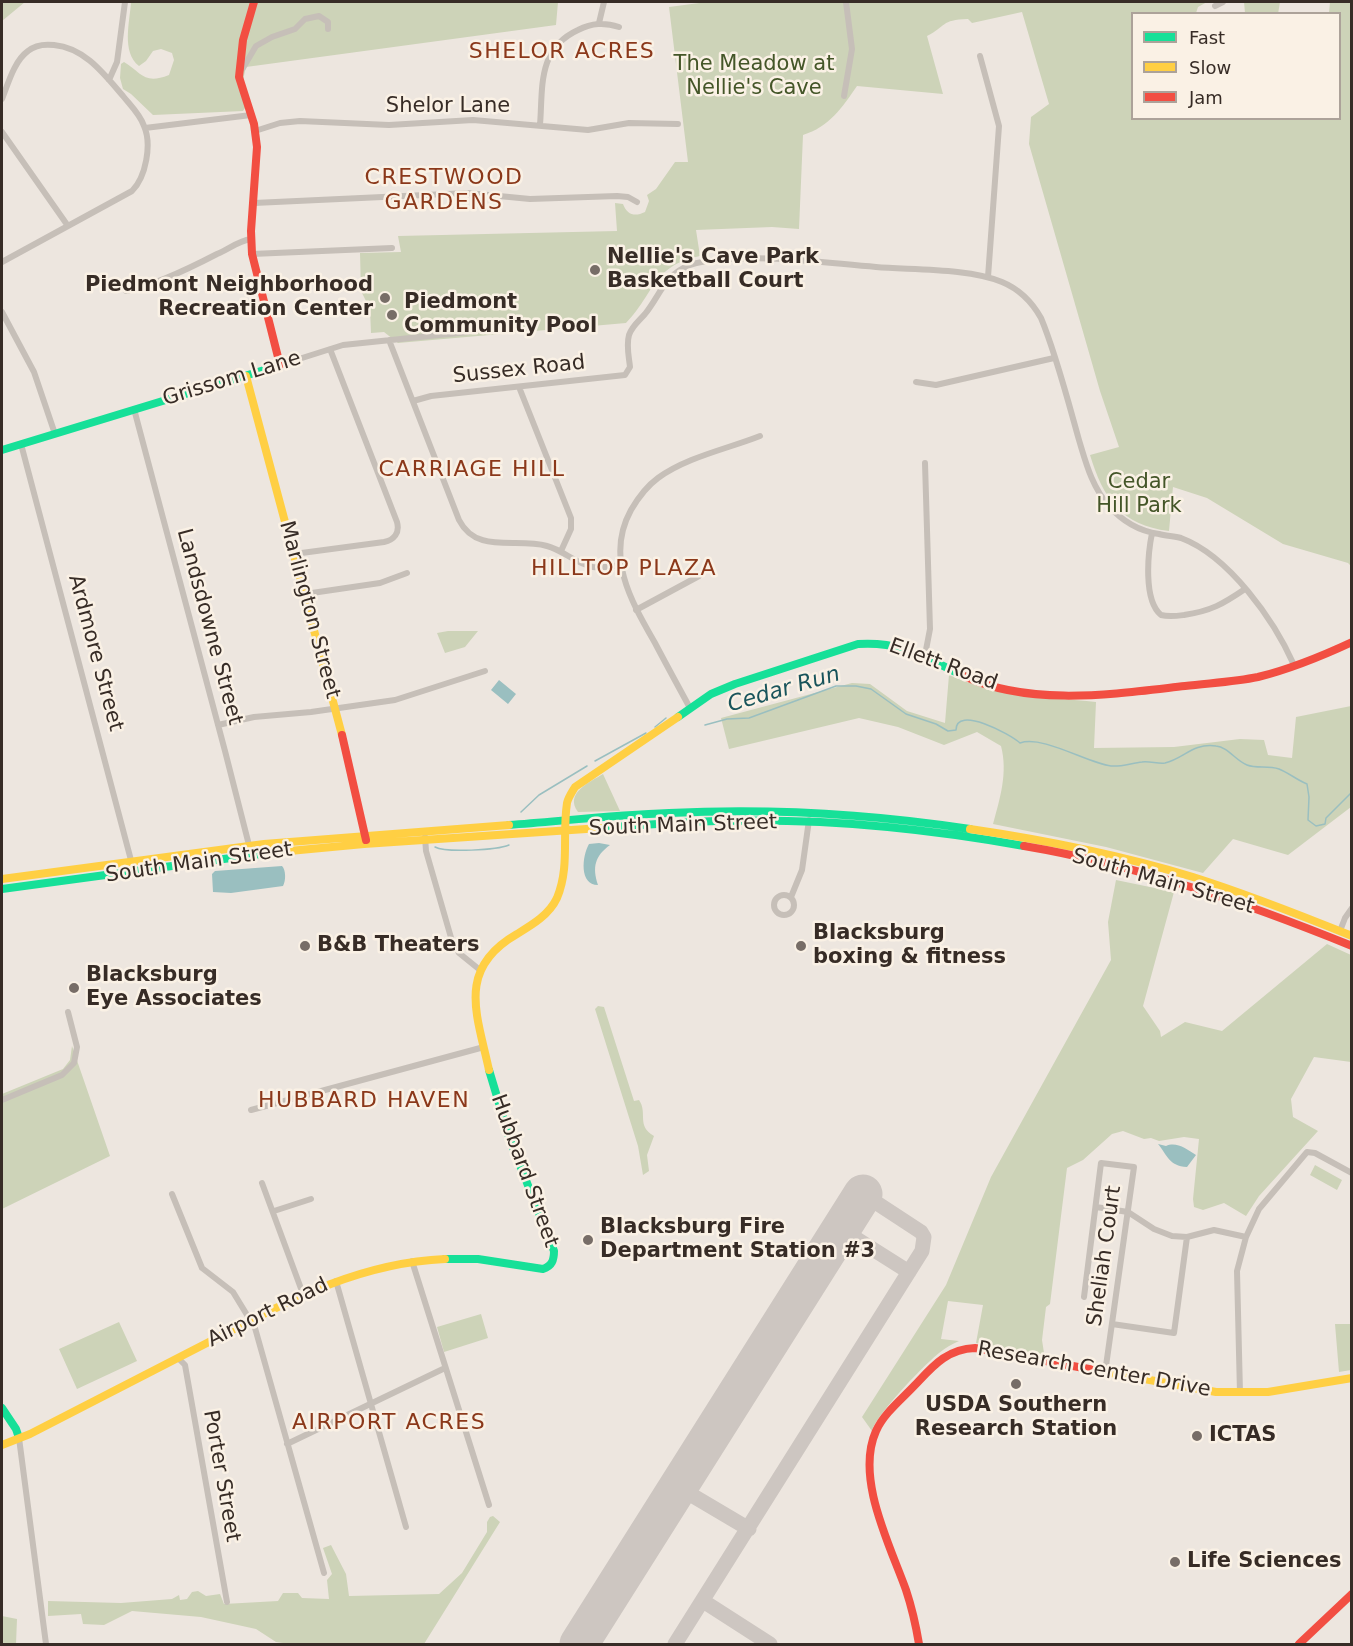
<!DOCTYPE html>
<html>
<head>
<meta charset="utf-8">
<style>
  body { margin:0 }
  #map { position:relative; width:1353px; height:1646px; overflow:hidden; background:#ede6df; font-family:"DejaVu Sans",sans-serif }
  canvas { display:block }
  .frame { position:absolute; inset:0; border:3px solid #372c26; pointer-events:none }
  .legend { position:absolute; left:1131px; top:12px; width:210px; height:108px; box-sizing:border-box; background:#faf1e5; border:2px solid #aca299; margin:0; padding:8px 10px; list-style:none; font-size:18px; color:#372c26 }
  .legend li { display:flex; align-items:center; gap:12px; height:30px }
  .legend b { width:30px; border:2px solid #aca299 }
</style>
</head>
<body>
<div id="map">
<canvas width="1353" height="1646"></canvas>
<div class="frame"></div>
<ul class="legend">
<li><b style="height:8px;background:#16e098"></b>Fast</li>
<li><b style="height:8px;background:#ffcf43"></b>Slow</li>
<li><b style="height:8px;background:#f24e42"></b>Jam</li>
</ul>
</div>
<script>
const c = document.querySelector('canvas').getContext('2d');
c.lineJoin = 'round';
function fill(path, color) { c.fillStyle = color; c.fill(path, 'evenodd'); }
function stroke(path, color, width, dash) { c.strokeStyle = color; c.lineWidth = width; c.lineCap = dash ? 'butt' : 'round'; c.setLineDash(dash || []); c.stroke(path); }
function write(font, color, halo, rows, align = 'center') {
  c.font = font + ' "DejaVu Sans",sans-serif'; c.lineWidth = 5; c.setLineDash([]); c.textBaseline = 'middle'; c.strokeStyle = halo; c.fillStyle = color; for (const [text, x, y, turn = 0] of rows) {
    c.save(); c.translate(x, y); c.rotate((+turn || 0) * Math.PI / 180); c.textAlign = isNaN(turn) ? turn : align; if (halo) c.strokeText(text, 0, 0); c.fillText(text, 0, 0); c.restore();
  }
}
const green = new Path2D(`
  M 2,2 L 25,2 L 2,21 Z
  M 131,2 L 558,2 L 556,25 L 246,67 L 243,80 L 249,102 L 243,111 L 153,115 L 131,94 L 123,89 L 120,78 L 121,64 L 124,62 C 142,73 144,85 169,75 L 174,60 L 172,53 L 161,49 L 153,51 L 146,61 L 139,66 C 121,52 130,21 131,2 Z
  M 707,2 L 1207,2 L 1198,7 L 1196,13 L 1132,14 L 1132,118 L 1340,118 L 1340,14 L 1329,13 L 1330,2 L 1351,2 L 1351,566 L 1348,563 L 1283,544 L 1207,498 L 1173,487 L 1169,531 C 1121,525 1103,498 1090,455 L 1119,447 L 1100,391 L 1029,144 L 1031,117 L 1049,104 L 1022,12 L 972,23 L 968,19 C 940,20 947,26 927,36 L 943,94 L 857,86 C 842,108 829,127 803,135 L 799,229 L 772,227 L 696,230 L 700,256 C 652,266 655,293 626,323 L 398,343 L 384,332 L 371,333 L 370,309 L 361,291 L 360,253 L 401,252 L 398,236 L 617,231 L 615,203 L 623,204 C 627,215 635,217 645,212 L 649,201 L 647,195 L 656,189 L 675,162 L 688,162 L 669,7 Z
  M 1244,2 L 1280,2 L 1278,14 L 1245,13 Z
  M 448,631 L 478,631 L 465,647 L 445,653 L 437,633 Z
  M 949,675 C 996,696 1046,697 1096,702 L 1094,748 L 1174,747 L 1240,739 L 1264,740 L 1268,755 L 1292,758 L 1296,717 L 1351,706 L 1351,807 L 1288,855 L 1233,839 L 1203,873 L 1106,847 L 993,824 C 1000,798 1008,773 1001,746 L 977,732 L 944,745 L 898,727 L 859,718 L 729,749 L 721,718 L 852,683 L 870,684 L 907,711 L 945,723 Z
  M 603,774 L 620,811 L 578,812 C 564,793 590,782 603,774 Z
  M 1116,880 L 1174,892 L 1143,1006 L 1160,1031 L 1161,1037 L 1185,1022 L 1222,1031 L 1327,944 L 1351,955 L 1351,1062 L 1314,1057 L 1291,1099 L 1293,1117 L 1318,1131 L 1259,1196 L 1246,1216 L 1224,1203 L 1203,1210 L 1194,1207 L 1193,1199 L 1199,1139 L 1184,1137 L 1159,1141 L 1151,1138 L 1144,1139 L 1123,1131 L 1112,1134 L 1083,1160 L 1067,1168 L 1050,1304 L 1046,1307 L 1042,1340 L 1044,1353 L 1037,1355 L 976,1343 L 983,1305 L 948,1301 L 941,1339 L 959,1341 C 952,1344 945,1348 939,1353 C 924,1365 876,1415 872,1431 L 862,1417 L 946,1285 L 991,1177 L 1111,960 L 1108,922 Z
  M 598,1006 L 604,1007 L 634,1101 L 639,1100 C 648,1113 636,1126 654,1136 L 647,1155 L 649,1171 L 643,1175 L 638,1146 L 595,1009 Z
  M 72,1046 L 110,1156 L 2,1209 L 2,1094 L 63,1069 L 70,1060 Z
  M 1315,1165 L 1342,1180 L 1337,1190 L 1310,1175 Z
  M 481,1314 L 488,1338 L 444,1352 L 437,1327 Z
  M 119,1322 L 137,1361 L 77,1389 L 59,1349 Z
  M 1335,1324 L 1351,1324 L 1351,1370 L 1339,1372 Z
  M 493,1516 L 500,1522 L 424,1644 L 290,1644 L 276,1642 L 256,1629 L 201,1617 L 132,1611 L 104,1625 L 83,1624 L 81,1614 L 48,1616 L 48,1601 L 121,1603 L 172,1599 L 179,1595 L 180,1600 L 187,1599 L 192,1592 L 198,1591 L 206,1596 L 220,1594 L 224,1604 L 278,1601 L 283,1593 L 298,1593 L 302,1598 L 329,1599 L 327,1580 L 332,1574 L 323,1548 L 331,1545 L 346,1574 L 349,1596 L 439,1594 L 462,1573 L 487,1532 L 487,1522 L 490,1517 Z
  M 2,1616 L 17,1619 L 16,1644 L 2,1644 Z`);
const water = new Path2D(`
  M 499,680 L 516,694 L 508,704 L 491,690 Z
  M 599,843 L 610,845 C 595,856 592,867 598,885 C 579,885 582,856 589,844 Z
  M 282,866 C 286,870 286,881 283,886 L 231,893 L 213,892 L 212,874 L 215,871 Z
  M 1158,1144 L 1166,1146 C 1176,1141 1187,1149 1196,1155 L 1187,1167 C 1169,1166 1167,1155 1158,1144 Z`);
const stream = new Path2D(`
  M 705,725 L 727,719 L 749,718 L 836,686 L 856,686 L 871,689 L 906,714 L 936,724 L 948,731 L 956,730 C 956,705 1010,734 1020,743 C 1043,735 1087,763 1111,766 C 1121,767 1132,763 1142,762 C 1150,761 1158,764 1165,763 C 1185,758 1192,743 1216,746 C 1228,747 1235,760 1247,765 C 1257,769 1268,765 1279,769 C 1289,773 1297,780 1307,784 L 1309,797 L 1308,820 L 1316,826 L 1325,824 L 1326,818 L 1352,792
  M 655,727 L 666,718
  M 595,761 L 646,733
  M 521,812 L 539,795 L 587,766
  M 435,847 C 446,853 497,850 509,845`);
const taxiway = new Path2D(`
  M 841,1229 L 909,1272
  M 678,1487 L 749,1529
  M 703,1601 L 770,1644
  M 675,1644 L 922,1251 L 924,1237 L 921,1232 L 863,1194`);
const runway = new Path2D(`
  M 579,1644 L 863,1194`);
const street = new Path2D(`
  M 1215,6 L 1223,2
  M 599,23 L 604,2
  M 980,56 L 999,126 L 988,277
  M 243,68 L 256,46 L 272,37 L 295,29 L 305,19 L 319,16 L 328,22 L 328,29
  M 109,80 L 117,62 L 125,2
  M 844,96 L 852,49 L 846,2
  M 2,99 C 8,84 14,61 28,51 C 35,45 45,44 54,45 C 85,48 104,74 123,96 C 130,105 140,114 144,126 C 152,144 146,177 132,191 L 2,262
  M 540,125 C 543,87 537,49 578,30 C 592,23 604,22 619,27
  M 145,128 L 251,115
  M 255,131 L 280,123 L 300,121 L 389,125 L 473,120 L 588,130 L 629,123 L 678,124
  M 2,132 L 68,226
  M 254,203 L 468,193 L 530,199 L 617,196 L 628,197 L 637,202
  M 252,254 L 392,248
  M 126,291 C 153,286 192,267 217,254 C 229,249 238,241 251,239
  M 2,312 L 34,372 L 55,434
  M 389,340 L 459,520 C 477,555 516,537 547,546 C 563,550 576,564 593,567 C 602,568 612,566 620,565
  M 280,365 L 343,345 L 468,332
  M 916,382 L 936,385 L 1054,358
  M 519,387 L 571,518 L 571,529 L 561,551
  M 413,401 L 431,396 L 625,375 L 630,367 C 629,357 626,346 629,335 C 632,326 639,321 645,314 C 661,294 664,275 690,265 C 703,260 717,260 731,259 C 779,256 827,263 876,267 C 912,270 969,268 1002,282 C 1019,289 1032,302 1041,318 C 1056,354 1068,401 1079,440 C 1086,463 1092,487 1109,506 C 1122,521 1139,531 1159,534 C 1166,536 1174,536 1181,538 C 1229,556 1274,620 1294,665
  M 134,409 L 225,751 L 250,849
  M 21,444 L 132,864
  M 1152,533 C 1148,553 1143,600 1161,615 C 1169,617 1176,616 1184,615 C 1211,611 1223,604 1245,589
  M 294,554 L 384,542 C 394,540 400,533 397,522 L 330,349
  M 305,594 L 380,583 L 407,573
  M 636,610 L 699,576
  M 925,655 L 930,629 L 925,463
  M 690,708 C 678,686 666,664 655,643 C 631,601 605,557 631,510 C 638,498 647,486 658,478 C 687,457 727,449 760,436
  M 218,725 L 254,717 L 311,712 L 395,700 L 485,671
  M 425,837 L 426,851 L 452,941 L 459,953 L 480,970
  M774 905a10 10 0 1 1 20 0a10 10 0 1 1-20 0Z
  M 791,897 L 802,870 L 809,820
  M 1340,931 L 1345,918 L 1352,908
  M 2,1100 L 62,1075 L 74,1063 L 77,1047 L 68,1012
  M 251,1110 L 484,1047
  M 262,1183 L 303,1294
  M 172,1194 L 202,1268 L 233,1292 L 255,1328 L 324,1573
  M 1096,1207 L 1128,1212 L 1154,1229 L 1172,1236 L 1187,1237 L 1214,1230 L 1246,1237
  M 274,1211 L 311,1199
  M 412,1261 L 489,1505
  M 336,1281 L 406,1527
  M 1084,1297 L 1101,1163 L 1134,1167 L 1105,1373
  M 1112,1324 L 1174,1333 L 1187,1237
  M 178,1358 L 185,1365 L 227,1602
  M 1240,1393 L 1237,1271 L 1246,1237 L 1259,1209 L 1307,1152 L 1315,1153 L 1352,1173
  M 19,1438 L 46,1644
  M 287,1444 L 445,1368`);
const fast = new Path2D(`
  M 2,450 L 274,367
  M 678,717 L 711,694 L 735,684 L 858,644 C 903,641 925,658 964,676
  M 509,825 C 562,821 615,815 669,813 C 769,808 871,814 970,829
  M 601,828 C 641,825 680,822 720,821 C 822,818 924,828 1024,846
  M 2,889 L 268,853
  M 445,1259 L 478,1259 L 543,1269 C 552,1266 554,1260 554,1251 L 510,1140 L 489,1070
  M 2,1408 L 16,1429 L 19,1438`);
const slow = new Path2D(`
  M 246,376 L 342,735
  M 970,829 C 1045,840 1120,855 1193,877 C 1247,894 1300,915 1352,936
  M 268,853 L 364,844 L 601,828
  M 2,879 L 264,844 L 509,825
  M 489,1070 C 477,1014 456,969 517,934 C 532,925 549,915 557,898 C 570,867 562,835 567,803 C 568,798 572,792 575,787 L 678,717
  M 1100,1371 L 1216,1392 L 1268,1392 L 1352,1378
  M 2,1445 L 30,1434 C 88,1404 147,1374 205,1344 C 283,1304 355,1263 445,1259`);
const jam = new Path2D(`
  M 254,2 L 243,40 L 239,77 L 254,124 L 257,147 L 251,231 L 252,254 L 280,365 L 274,367
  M 964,676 C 1031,707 1114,694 1185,686 C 1209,683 1234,682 1258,677 C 1290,669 1322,656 1352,642
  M 342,735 L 366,840
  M 1024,846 C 1137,865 1246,903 1352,946
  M 919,1644 C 916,1626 912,1608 906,1590 C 890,1545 855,1478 876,1431 C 884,1413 902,1399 915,1385 C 933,1366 947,1349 975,1348 L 1100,1371
  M 1299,1644 L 1352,1594`);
const markers = [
  [595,270,6,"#776d67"],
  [385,298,6,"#776d67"],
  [392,315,6,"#776d67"],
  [305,946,6,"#776d67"],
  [801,946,6,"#776d67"],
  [74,988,6,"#776d67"],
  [588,1240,6,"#776d67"],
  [1016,1384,6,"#776d67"],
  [1197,1436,6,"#776d67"],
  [1175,1562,6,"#776d67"]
];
const parkNames = [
  ["The Meadow at",754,65],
  ["Nellie's Cave",754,89],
  ["Cedar",1139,483],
  ["Hill Park",1139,507]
];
const streetNames = [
  ["Shelor Lane",448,107],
  ["Sussex Road",519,370,-6],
  ["Grissom Lane",232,379,-17],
  ["Marlington Street",309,610,75],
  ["Landsdowne Street",209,627,75],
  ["Ardmore Street",95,653,75],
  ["Ellett Road",943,665,20],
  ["South Main Street",683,826,-2],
  ["South Main Street",199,863,-8],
  ["South Main Street",1163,882,16],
  ["Hubbard Street",524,1171,70],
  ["Sheliah Court",1105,1256,-82],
  ["Airport Road",268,1313,-26],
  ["Research Center Drive",1094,1370,10],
  ["Porter Street",221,1476,80]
];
const poiNames = [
  ["Nellie's Cave Park",607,258],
  ["Basketball Court",607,282],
  ["Piedmont Neighborhood",373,286,"right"],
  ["Recreation Center",373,310,"right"],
  ["Piedmont",404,303],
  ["Community Pool",404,327],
  ["Blacksburg",813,934],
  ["boxing & fitness",813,958],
  ["B&B Theaters",317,946],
  ["Blacksburg",86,976],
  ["Eye Associates",86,1000],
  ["Blacksburg Fire",600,1228],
  ["Department Station #3",600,1252],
  ["USDA Southern",1016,1406,"center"],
  ["Research Station",1016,1430,"center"],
  ["ICTAS",1209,1436],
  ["Life Sciences",1187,1562]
];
const neighbourhoodNames = [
  ["SHELOR ACRES",562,52],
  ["CRESTWOOD",444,178],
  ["GARDENS",444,203],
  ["CARRIAGE HILL",472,470],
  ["HILLTOP PLAZA",624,569],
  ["HUBBARD HAVEN",364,1101],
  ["AIRPORT ACRES",389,1423]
];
const waterNames = [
  ["Cedar Run",784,690,-16]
];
fill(green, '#cdd3b8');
fill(water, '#9abfc0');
stroke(stream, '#9abfc0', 1.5);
stroke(taxiway, '#cdc6c1', 15);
stroke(runway, '#cdc6c1', 39);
stroke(street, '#c6bfb8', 6);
stroke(fast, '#16e098', 8);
stroke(slow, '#ffcf43', 8);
stroke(jam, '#f24e42', 8);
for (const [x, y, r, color] of markers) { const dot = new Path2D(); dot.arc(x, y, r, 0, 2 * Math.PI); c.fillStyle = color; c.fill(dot); stroke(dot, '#faf1e5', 2); }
write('21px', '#445628', '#faf1e5', parkNames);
write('21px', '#372c26', '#faf1e5', streetNames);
write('bold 21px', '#372c26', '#faf1e5', poiNames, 'left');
c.letterSpacing = '1.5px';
write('22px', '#8b381a', '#faf1e5', neighbourhoodNames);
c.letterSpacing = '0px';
write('italic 22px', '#19545b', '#faf1e5', waterNames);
</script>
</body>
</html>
